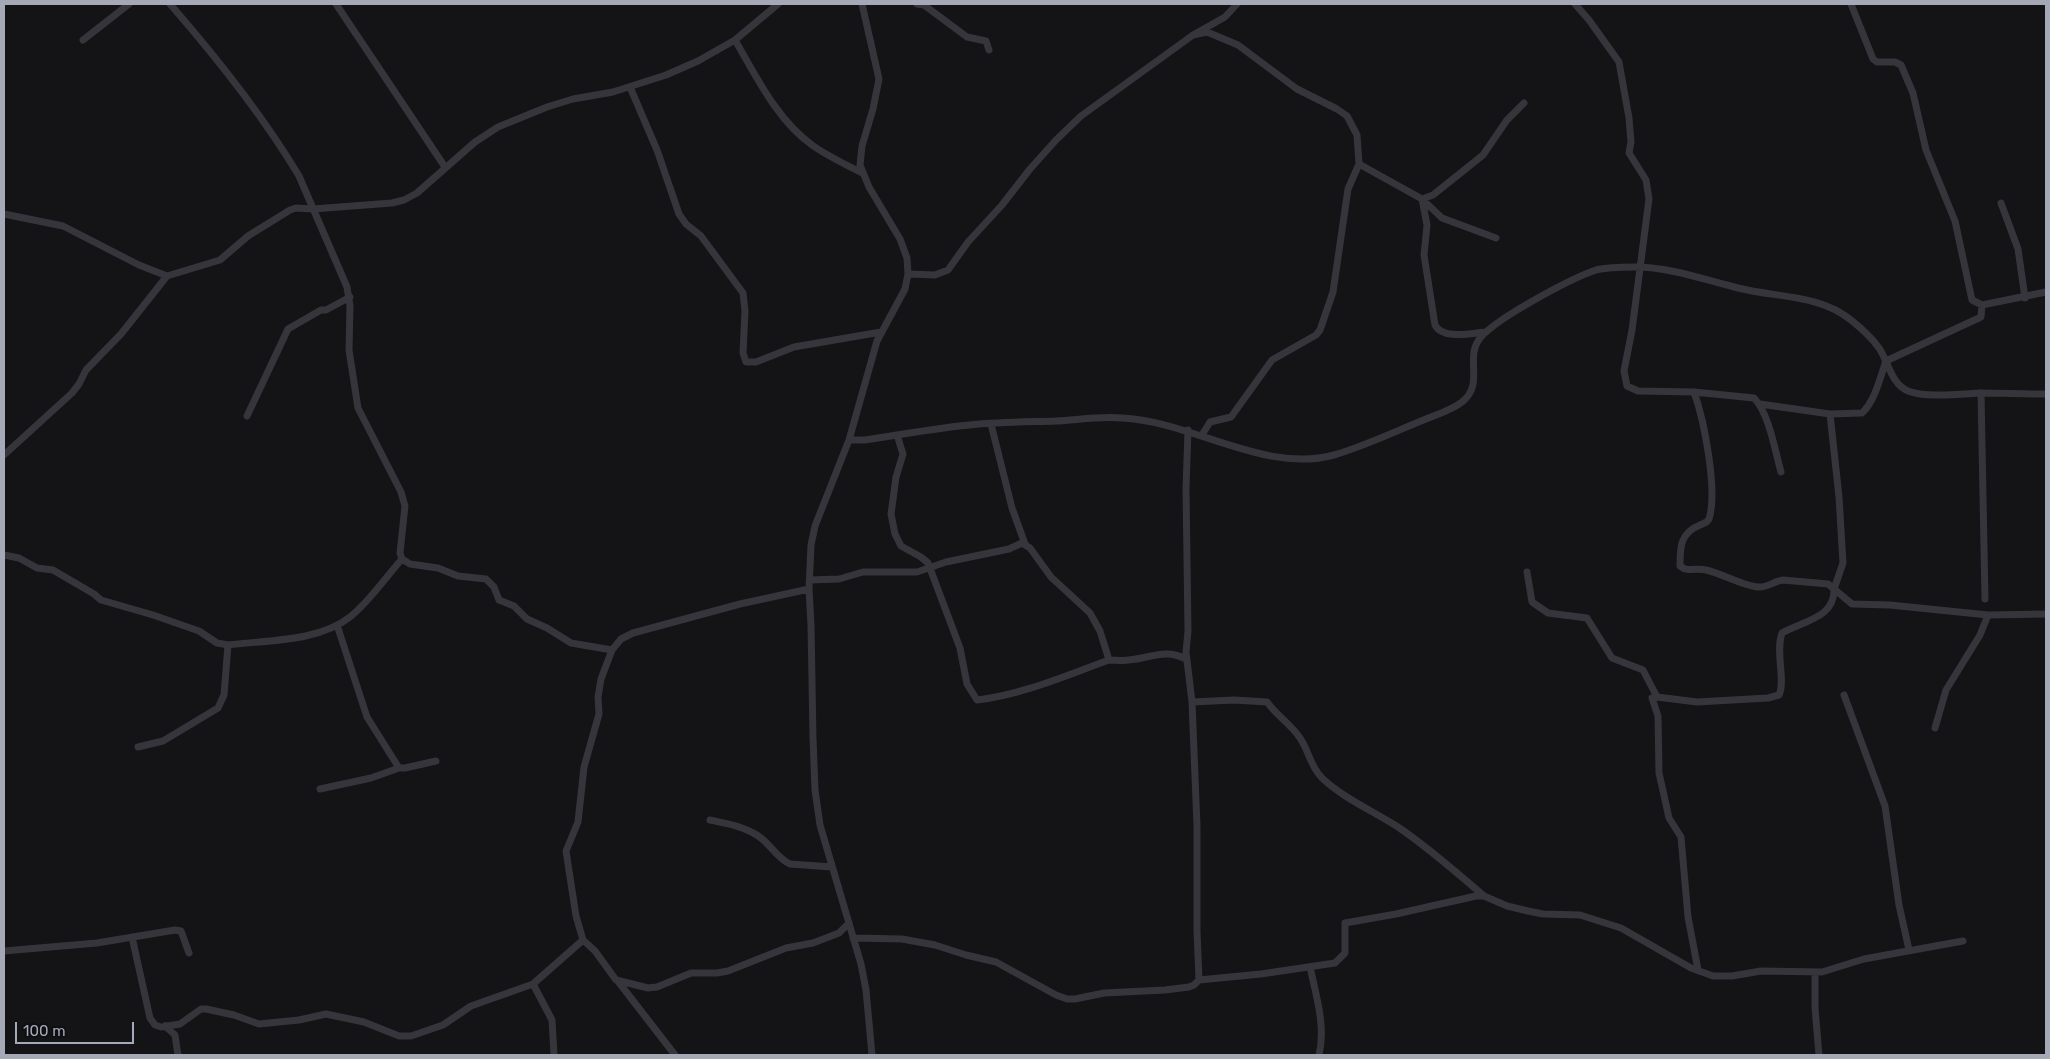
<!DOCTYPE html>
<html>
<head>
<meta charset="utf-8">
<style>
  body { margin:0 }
  #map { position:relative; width:2050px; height:1059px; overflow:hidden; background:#141416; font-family:Rubik,sans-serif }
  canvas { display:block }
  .frame { position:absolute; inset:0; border:5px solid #a5a8b7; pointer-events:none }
  .scale { position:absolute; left:15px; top:1022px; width:119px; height:22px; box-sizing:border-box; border:2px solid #a5a8b7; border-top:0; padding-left:6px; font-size:15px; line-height:18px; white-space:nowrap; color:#a5a8b7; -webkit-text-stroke:4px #0f0f11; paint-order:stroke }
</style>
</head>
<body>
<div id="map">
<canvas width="2050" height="1059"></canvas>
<div class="frame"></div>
<div class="scale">100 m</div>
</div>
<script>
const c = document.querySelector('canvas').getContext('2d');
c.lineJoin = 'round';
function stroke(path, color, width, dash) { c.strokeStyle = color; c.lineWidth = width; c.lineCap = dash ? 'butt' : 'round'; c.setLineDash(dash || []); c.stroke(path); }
const minor = new Path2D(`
  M 170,4 C 217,58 262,114 299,176 L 347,287 L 350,306 L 349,350 L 358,408 L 401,492 L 405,506 L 400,553 L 402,559 L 410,564 L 438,568 L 458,576 L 486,579 L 494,587 L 499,600 L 514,606 L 527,619 L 547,628 L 571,643 L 612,650
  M 336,4 L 445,167
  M 862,4 L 879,79 L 873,109 L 862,146 L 860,165 L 869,187 L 900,239 L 907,258 L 908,274 L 905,289 L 877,341 L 849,440 L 815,526 L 811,545 L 809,589 L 811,625 L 813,738 L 815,790 L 820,825 L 861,964 L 866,990 L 872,1055
  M 917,4 L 924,5 L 967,37 L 986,41 L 989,50
  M 1575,4 L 1589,20 L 1619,62 L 1629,118 L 1631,142 L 1629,153 L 1646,180 L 1649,199 L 1632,330 L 1624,371 L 1627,386 L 1638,391 L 1694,392 L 1754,398 C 1769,413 1775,451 1781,472
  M 1851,4 L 1873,59 L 1877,62 L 1895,62 L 1901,65 L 1913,93 L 1926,150 L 1955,221 L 1972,300 L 1982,305 L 2046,292
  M 1193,35 L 1207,32 L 1238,45 L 1297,89 L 1337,109 L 1347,116 L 1357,135 L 1359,164 L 1348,189 L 1333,292 L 1320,330 L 1316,335 L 1272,360 L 1231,417 L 1210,422 L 1202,435
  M 83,40 L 129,4
  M 735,40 C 756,76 777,120 812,145 C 827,156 845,164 862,173
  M 630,87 L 657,150 L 679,214 L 686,224 L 701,236 L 743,293 L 745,311 L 743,353 L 746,362 L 756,362 L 794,347 L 881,332
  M 1359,164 L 1422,199 L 1442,218 L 1496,238
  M 2001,203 L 2018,249 L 2025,298
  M 4,214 L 63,226 L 139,265 L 167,276
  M 908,274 L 935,275 L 948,270 L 968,242 L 1002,205 L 1030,169 L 1056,140 L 1081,116 L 1193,35 L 1225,17 L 1237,4
  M 1486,332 C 1472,333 1442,340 1435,325 L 1424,255 L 1427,225 L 1422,199 L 1433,195 L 1483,155 L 1507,120 L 1524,103
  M 1694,392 C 1704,420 1718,490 1709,519 C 1707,523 1704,523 1700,525 C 1680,533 1680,547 1680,566 C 1688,573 1697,567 1706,570 C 1721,573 1745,587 1758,587 C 1767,588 1774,581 1783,580 L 1828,584 L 1834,589 C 1835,618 1803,621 1782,633 C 1775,652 1786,681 1779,695 L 1768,698 L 1697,702 L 1657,697 L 1652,698 L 1658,716 L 1659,773 L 1669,818 L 1681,837 L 1688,917 L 1698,970
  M 1981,393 L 1985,599
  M 1760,404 L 1830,414 L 1862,413 C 1875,401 1880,378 1886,361 L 1981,317 L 1982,305
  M 1830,414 L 1839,497 L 1843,563 L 1834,589 L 1852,604 L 1890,605 L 1988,615 L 2046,614
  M 247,416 L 288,329 L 321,310 L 326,310 L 350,297
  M 991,424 L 1012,508 L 1025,544
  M 1188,430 L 1186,488 L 1188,631 L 1186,652 L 1192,702 L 1197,826 L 1197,931 L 1199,980
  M 897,435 L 903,454 L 896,477 L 891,514 L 895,534 L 901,546 L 921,557 L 928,563 L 960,648 L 967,684 L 977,700 C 1022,695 1067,675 1109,660
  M 849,440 L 865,440 C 900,435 935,428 970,425 C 998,422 1027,422 1056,421 C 1077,420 1100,416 1122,418 C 1192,421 1264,474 1334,455 C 1365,446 1396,431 1426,419 C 1438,414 1452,410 1462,402 C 1484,385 1466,360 1478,341 C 1490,321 1572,278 1596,270 C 1608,267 1622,267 1635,267 C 1670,267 1705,280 1738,288 C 1777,298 1819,294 1851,320 C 1861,328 1872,338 1879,348 C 1888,361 1891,384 1908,391 C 1925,398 1961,394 1980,393 C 2002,393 2024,394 2046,394
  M 4,455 L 72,393 L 79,384 L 86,370 L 121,334 L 167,276 L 220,260 L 248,236 L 290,210 L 296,208 L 313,209 L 392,203 L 404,200 L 417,193 L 475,142 L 498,127 L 547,107 L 573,99 L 613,92 L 666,75 L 698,61 L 735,40 L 778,4
  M 4,555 L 19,558 L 37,568 L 53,570 L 94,594 L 101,600 L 153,615 L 199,631 L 217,643 L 228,645 C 267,640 318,642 350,617 C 370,601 385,578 402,559
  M 1527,572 L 1532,602 L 1548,613 L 1587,618 L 1612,658 L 1643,670 L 1657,697
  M 810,580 L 839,579 L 863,572 L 917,572 L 946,562 L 1009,549 L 1022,543 L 1030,548 L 1051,577 L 1090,613 L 1100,631 L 1109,660 C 1116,660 1123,661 1129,660 C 1151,658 1165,648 1186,659
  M 809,589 L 740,604 L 633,633 L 621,639 L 612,650 L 601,679 L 598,697 L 599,714 L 584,767 L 578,822 L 566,851 L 576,916 L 583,940 L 595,951 L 616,980 L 648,988 L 657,987 L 691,973 L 717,973 L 728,971 L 786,948 L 813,943 L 839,933 L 849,923
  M 337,625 L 367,717 L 399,768
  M 1844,695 L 1885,806 L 1899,905 L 1909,950
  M 1192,702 L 1234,700 L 1267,702 C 1277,716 1291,724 1300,738 C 1309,751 1310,766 1322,778 C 1343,798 1373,811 1398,827 C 1429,848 1456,872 1484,896
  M 1935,728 L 1946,690 L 1980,635 L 1988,615
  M 138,747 L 163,741 L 218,708 L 224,695 L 228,645
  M 320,789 L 371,778 L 399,768 L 405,768 L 436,761
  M 710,820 C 725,823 742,826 755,834 C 769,841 776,858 790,864 L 832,867
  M 132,937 L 150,1018 L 155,1025 L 161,1027 L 180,1024 L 201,1009 L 206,1009 L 234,1015 L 259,1024 L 299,1020 L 326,1014 L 364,1022 L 399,1036 L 411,1036 L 443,1025 L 471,1006 L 533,984 L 583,940
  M 853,938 L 902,939 L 935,945 L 966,955 L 996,962 L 1056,995 L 1067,999 L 1075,999 L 1104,993 L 1165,990 L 1189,987 L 1194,985 L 1199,980 L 1261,974 L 1335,963 L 1345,953 L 1345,923 L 1396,914 L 1476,896 L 1484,896 L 1507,906 L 1528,911 L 1543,914 L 1580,915 L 1621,928 L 1691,968 L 1713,976 L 1732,976 L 1761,971 L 1822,972 L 1864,959 L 1963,941
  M 4,951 L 97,943 L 175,930 L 181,931 L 189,953
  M 1310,967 C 1316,995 1326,1027 1319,1055
  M 1815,973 L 1815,1008 L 1819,1055
  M 617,980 L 675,1055
  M 533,984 L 552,1020 L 554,1055
  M 165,1026 L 175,1035 L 178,1055`);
stroke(minor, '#35353b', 7);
</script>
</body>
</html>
